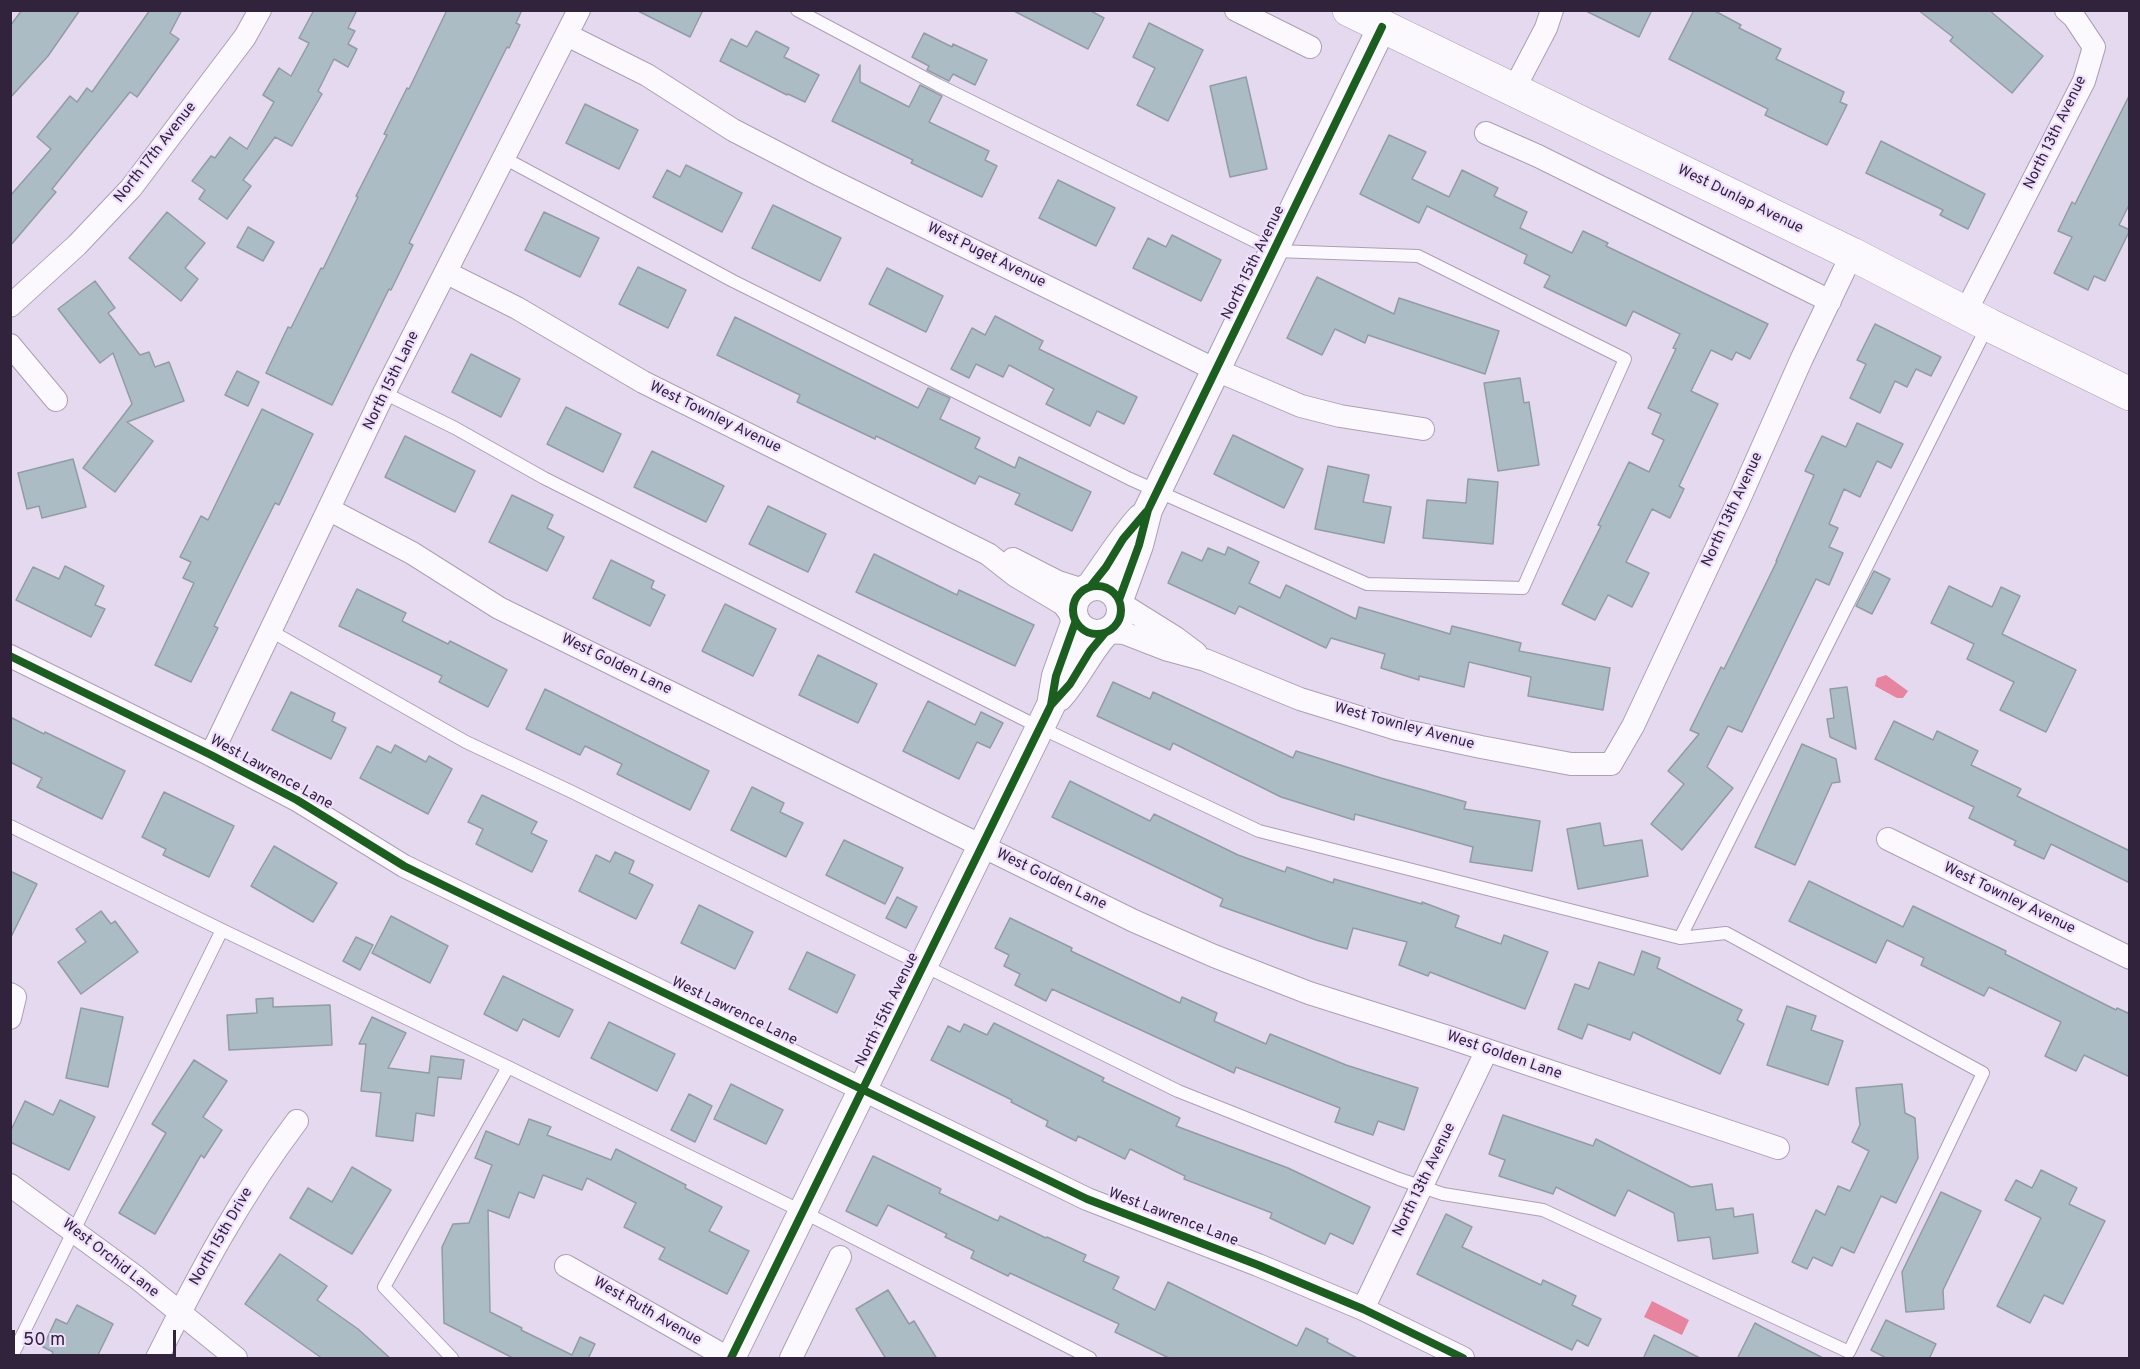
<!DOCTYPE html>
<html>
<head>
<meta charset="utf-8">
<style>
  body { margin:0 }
  #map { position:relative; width:2140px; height:1369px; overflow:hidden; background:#e5d9ef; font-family:Overpass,sans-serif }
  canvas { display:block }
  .frame { position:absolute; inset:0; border:12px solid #32233d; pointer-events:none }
  .scale { position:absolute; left:12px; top:1330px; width:164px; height:27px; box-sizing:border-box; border:3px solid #32233d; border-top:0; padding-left:8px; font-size:18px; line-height:21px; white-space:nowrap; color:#32233d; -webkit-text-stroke:4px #efdffc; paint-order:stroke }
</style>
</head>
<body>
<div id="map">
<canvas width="2140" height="1369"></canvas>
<div class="frame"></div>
<div class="scale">50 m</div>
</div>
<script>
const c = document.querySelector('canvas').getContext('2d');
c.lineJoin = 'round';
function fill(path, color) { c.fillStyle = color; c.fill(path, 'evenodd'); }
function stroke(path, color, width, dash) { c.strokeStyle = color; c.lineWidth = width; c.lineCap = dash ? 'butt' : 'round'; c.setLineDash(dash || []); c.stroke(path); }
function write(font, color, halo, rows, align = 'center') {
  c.font = font + ' Overpass,sans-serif'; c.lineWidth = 4.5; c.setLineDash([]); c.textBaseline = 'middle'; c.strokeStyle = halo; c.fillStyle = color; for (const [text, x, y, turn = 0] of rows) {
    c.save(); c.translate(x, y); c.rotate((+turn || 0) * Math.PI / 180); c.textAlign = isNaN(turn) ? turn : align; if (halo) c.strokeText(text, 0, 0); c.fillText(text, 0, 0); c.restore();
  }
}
const water = new Path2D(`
  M 1886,675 L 1908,691 L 1903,698 L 1897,698 L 1875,686 L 1877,678 Z
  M 1652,1301 L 1689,1320 L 1682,1335 L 1644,1317 Z`);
const building = new Path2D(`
  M 22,10 L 80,10 L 48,56 L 10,98 L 10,26 Z
  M 150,10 L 182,10 L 170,33 L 179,39 L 137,97 L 130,92 L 52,189 L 56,192 L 10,246 L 10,196 L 51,149 L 37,137 L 70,96 L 77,102 L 87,88 L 92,92 Z
  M 314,10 L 357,10 L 348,28 L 355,31 L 348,44 L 357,49 L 348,67 L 334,59 L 318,91 L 322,94 L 292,146 L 275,137 L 243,180 L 251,186 L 227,219 L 199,199 L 205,190 L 192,181 L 211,156 L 215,158 L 230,137 L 247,149 L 274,102 L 263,95 L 279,68 L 291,76 L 309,43 L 299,38 Z
  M 447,10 L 522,10 L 516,23 L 520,25 L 509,48 L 507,47 L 409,243 L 413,245 L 391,290 L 389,289 L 332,405 L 266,373 L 288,327 L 291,328 L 321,268 L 323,269 L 358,197 L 356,196 L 387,135 L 384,134 L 407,88 L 409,89 Z
  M 636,10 L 703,10 L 690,37 Z
  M 1012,10 L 1089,10 L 1104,18 L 1088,49 Z
  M 1584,10 L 1652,10 L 1639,37 Z
  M 1694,10 L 1713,10 L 1741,25 L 1739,28 L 1781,49 L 1776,59 L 1844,92 L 1840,102 L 1847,105 L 1827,145 L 1765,115 L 1768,109 L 1669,59 Z
  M 1918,10 L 1989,10 L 2043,56 L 2012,93 L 1950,41 L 1953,37 Z
  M 1149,23 L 1203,50 L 1168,121 L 1137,105 L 1155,68 L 1133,57 Z
  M 756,31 L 789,48 L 784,57 L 819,75 L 805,102 L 788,94 L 787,95 L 720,61 L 731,39 L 747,47 Z
  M 924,33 L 952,47 L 953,44 L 987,60 L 975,85 L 953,74 L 949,81 L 927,70 L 929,66 L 912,57 Z
  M 860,65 L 860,82 L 909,107 L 920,85 L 942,96 L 929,122 L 989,151 L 985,160 L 997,166 L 982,197 L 911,163 L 913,160 L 832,121 Z
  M 1246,77 L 1267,169 L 1230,177 L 1210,86 Z
  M 2130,94 L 2130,203 L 2119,225 L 2130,230 L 2105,281 L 2094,276 L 2088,290 L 2054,273 L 2072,237 L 2058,231 L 2072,202 L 2075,204 Z
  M 585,104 L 638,130 L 619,169 L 566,143 Z
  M 1389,135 L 1426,152 L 1412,179 L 1449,197 L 1462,170 L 1498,188 L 1494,196 L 1527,212 L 1520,228 L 1572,253 L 1583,231 L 1608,243 L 1606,246 L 1768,324 L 1750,359 L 1736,352 L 1732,360 L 1711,350 L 1691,391 L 1718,404 L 1679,486 L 1684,489 L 1670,518 L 1652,509 L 1626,562 L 1649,573 L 1632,607 L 1608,595 L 1595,620 L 1562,604 L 1601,526 L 1598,525 L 1629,462 L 1649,472 L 1664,440 L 1652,434 L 1661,414 L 1648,408 L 1676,349 L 1673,348 L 1680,334 L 1633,311 L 1626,326 L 1544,287 L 1550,276 L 1524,263 L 1527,255 L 1427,206 L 1419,223 L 1360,194 Z
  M 1881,141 L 1985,194 L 1968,229 L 1940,215 L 1943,210 L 1866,173 Z
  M 686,165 L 742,193 L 722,232 L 653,197 L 667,170 L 680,177 Z
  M 1058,180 L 1115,208 L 1096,246 L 1039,218 Z
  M 773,205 L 841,238 L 820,281 L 752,248 Z
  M 167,212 L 205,243 L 185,268 L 198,279 L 181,301 L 129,258 Z
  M 544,212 L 599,238 L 580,277 L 525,250 Z
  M 248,227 L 274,242 L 263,261 L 237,247 Z
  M 1172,235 L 1221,260 L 1201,301 L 1133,268 L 1148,238 L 1166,247 Z
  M 638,267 L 686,290 L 668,328 L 619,304 Z
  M 887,268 L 943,296 L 926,332 L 869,304 Z
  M 1317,277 L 1394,314 L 1399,298 L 1499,331 L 1485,374 L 1368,335 L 1365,343 L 1335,329 L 1322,355 L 1287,338 Z
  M 95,281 L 115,308 L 108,313 L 140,355 L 149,352 L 155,367 L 169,362 L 184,401 L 127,422 L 153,441 L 115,492 L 83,468 L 132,404 L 113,353 L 100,363 L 58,309 Z
  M 995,316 L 1043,341 L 1039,349 L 1137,397 L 1124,424 L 1097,411 L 1090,426 L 1046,404 L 1054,389 L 1009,365 L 1003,377 L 976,364 L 969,378 L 951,369 L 972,328 L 985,335 Z
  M 735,317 L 918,408 L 928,388 L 950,398 L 940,419 L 980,438 L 975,448 L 1015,468 L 1019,457 L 1091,492 L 1072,531 L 1015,504 L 1020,494 L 979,476 L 975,484 L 876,436 L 875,439 L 797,402 L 800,395 L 717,355 Z
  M 1875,324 L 1941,357 L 1931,376 L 1916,369 L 1907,387 L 1895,381 L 1880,413 L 1850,398 L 1866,364 L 1857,360 Z
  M 471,354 L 520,379 L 501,417 L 452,392 Z
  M 237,371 L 259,382 L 248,406 L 225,395 Z
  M 1520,378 L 1524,403 L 1529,402 L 1539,465 L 1498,471 L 1484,383 Z
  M 566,407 L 621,434 L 603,472 L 547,444 Z
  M 262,409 L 313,434 L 279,505 L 275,503 L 243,567 L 214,626 L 218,628 L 191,682 L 155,665 L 194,583 L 183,578 L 191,562 L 180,557 L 201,516 L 208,520 Z
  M 1857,423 L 1903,444 L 1891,468 L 1877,461 L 1860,497 L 1844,489 L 1829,524 L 1838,528 L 1829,547 L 1843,553 L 1829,585 L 1816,579 L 1742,732 L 1728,726 L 1707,767 L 1733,788 L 1682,850 L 1651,824 L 1684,784 L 1668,771 L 1699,734 L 1690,730 L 1721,667 L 1724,669 L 1777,561 L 1776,561 L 1814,475 L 1805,471 L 1822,436 L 1846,447 Z
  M 1233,435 L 1303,469 L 1284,508 L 1214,474 Z
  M 405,436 L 475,471 L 455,512 L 385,477 Z
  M 652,451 L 724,486 L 706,522 L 634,487 Z
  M 73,459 L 86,507 L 42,518 L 39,506 L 27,509 L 18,473 Z
  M 1328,466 L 1369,475 L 1363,502 L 1391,507 L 1384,543 L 1315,529 Z
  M 1468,479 L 1498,482 L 1493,544 L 1423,538 L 1427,500 L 1466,503 Z
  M 512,495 L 553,515 L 547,528 L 564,537 L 547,571 L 489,542 Z
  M 768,506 L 826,534 L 808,572 L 749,544 Z
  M 1228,547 L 1259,562 L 1249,583 L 1280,598 L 1286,585 L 1356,619 L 1359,607 L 1450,634 L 1452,626 L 1521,643 L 1519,651 L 1610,668 L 1603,710 L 1528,696 L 1531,677 L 1469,662 L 1464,687 L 1419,676 L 1419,680 L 1381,668 L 1385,654 L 1331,638 L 1326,648 L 1239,606 L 1235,614 L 1168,583 L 1182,552 L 1202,561 L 1208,548 L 1225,555 Z
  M 874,554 L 957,595 L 959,590 L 1034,625 L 1015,666 L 856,592 Z
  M 611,560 L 654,581 L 651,588 L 665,595 L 650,626 L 593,598 Z
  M 65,566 L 104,586 L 95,605 L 105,609 L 91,637 L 16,600 L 33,567 L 59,579 Z
  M 1874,571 L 1890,579 L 1872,614 L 1856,606 Z
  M 1949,586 L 1992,607 L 2001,587 L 2020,596 L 2002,634 L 2076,670 L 2046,732 L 2000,710 L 2014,682 L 1967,659 L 1974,644 L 1931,623 Z
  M 357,589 L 406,613 L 402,621 L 448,644 L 450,641 L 507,670 L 488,707 L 439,682 L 442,676 L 339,626 Z
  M 725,604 L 776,629 L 753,676 L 702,651 Z
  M 818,655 L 877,684 L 858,723 L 799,695 Z
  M 1113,682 L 1150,699 L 1153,692 L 1293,758 L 1296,751 L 1381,778 L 1466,802 L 1464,809 L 1540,821 L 1532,871 L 1470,862 L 1473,847 L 1355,814 L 1354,820 L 1281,797 L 1173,743 L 1170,750 L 1097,716 Z
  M 1847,687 L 1856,749 L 1830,737 L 1827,719 L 1834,718 L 1830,689 Z
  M 545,689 L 709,771 L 690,810 L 617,774 L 622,764 L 585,746 L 580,755 L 526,729 Z
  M 291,692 L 335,713 L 332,721 L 346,728 L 331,759 L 272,730 Z
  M 928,701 L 975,725 L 981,712 L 1003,723 L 990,748 L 977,742 L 959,779 L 903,751 Z
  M 10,717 L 44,734 L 45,732 L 125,771 L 102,819 L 37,787 L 42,778 L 10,762 Z
  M 1894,721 L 1933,740 L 1937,731 L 1978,751 L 1971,765 L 2021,789 L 2017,796 L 2130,851 L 2130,883 L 2051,844 L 2044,859 L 2014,845 L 2016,841 L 1969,818 L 1974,807 L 1875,759 Z
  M 1802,744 L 1836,759 L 1840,782 L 1832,783 L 1795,865 L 1755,847 Z
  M 395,745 L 426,762 L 429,756 L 452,769 L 428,814 L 360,778 L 377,746 L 391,753 Z
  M 1070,781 L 1150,821 L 1154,814 L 1238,855 L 1285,872 L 1287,867 L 1333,883 L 1334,879 L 1422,904 L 1422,902 L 1459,916 L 1455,927 L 1501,944 L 1504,935 L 1548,952 L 1525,1009 L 1430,972 L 1428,976 L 1399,965 L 1407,942 L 1353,928 L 1347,949 L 1316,940 L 1220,906 L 1223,899 L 1052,817 Z
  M 752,787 L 784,803 L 780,812 L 803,823 L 786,857 L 731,830 Z
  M 164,792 L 234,826 L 209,877 L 163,855 L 166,849 L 142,837 Z
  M 482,795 L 537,822 L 531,833 L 547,841 L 532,872 L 476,844 L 483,829 L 468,822 Z
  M 1600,823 L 1604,846 L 1642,840 L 1648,876 L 1578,889 L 1567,829 Z
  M 844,840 L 903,868 L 885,904 L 826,875 Z
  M 274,846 L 337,883 L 313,922 L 251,886 Z
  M 615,852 L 634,861 L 629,873 L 653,885 L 636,919 L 579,891 L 596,855 L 610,862 Z
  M 10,871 L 37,884 L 10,939 Z
  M 1809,881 L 1903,927 L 1913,906 L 2006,951 L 2005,954 L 2116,1010 L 2117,1008 L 2130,1014 L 2130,1077 L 2084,1055 L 2076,1071 L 2045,1056 L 2061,1022 L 1989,987 L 1984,996 L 1921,965 L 1924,958 L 1887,940 L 1876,963 L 1789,921 Z
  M 897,897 L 917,907 L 906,928 L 886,918 Z
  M 699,905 L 753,932 L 735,969 L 681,943 Z
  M 101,911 L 111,924 L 115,921 L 138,952 L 81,994 L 58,962 L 86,942 L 76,929 Z
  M 391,916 L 448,946 L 430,983 L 372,953 Z
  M 1010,918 L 1072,948 L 1071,951 L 1180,1003 L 1182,997 L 1217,1013 L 1214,1021 L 1266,1044 L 1270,1034 L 1346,1065 L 1418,1088 L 1404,1130 L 1378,1121 L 1373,1135 L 1335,1122 L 1340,1108 L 1236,1067 L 1234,1073 L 1052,989 L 1046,1001 L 1015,985 L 1020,974 L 1004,966 L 1009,955 L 995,948 Z
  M 356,937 L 373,945 L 360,970 L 343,961 Z
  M 1642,951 L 1660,958 L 1657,968 L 1742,1010 L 1737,1020 L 1744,1024 L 1720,1074 L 1633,1032 L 1630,1040 L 1588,1024 L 1582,1039 L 1558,1029 L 1575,984 L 1589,989 L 1599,962 L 1634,975 Z
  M 807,952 L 855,975 L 837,1013 L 789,989 Z
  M 503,976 L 573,1010 L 559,1037 L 523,1019 L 517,1031 L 484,1014 Z
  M 273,998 L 273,1007 L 330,1005 L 332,1045 L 229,1050 L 227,1015 L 257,1013 L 256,999 Z
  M 1787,1006 L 1816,1016 L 1811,1030 L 1843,1041 L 1828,1085 L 1767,1065 Z
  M 81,1008 L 123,1017 L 108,1087 L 66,1078 Z
  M 372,1017 L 406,1033 L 388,1068 L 429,1073 L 431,1056 L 464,1060 L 461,1079 L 438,1077 L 434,1116 L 416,1113 L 413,1141 L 376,1136 L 381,1093 L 361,1091 L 366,1044 L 359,1044 Z
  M 609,1022 L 675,1054 L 657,1091 L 591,1058 Z
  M 994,1023 L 1104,1078 L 1102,1081 L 1180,1118 L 1176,1126 L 1288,1168 L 1370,1207 L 1353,1244 L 1330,1233 L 1325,1244 L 1270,1218 L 1272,1213 L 1184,1179 L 1185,1176 L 1130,1149 L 1125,1159 L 1078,1136 L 1076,1141 L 1046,1126 L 1048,1121 L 1011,1102 L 1012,1100 L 931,1060 L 948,1026 L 960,1032 L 964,1024 L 987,1035 Z
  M 194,1060 L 227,1081 L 203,1117 L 222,1130 L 204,1158 L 201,1155 L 155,1234 L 119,1213 L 166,1133 L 152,1124 Z
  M 731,1084 L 783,1110 L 766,1144 L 714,1119 Z
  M 1902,1084 L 1905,1113 L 1915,1118 L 1918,1158 L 1896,1203 L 1881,1196 L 1854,1253 L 1841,1247 L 1832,1266 L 1813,1257 L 1807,1269 L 1792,1262 L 1816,1210 L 1825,1215 L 1838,1186 L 1850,1191 L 1869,1151 L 1852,1142 L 1860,1125 L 1856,1088 Z
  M 689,1094 L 712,1106 L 695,1142 L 671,1130 Z
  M 60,1100 L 95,1117 L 69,1170 L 10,1142 L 10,1132 L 25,1101 L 53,1115 Z
  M 1503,1115 L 1593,1146 L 1596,1139 L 1691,1187 L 1712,1184 L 1716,1210 L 1733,1208 L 1734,1217 L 1753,1214 L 1758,1253 L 1713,1259 L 1710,1237 L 1678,1241 L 1674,1213 L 1628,1190 L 1615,1216 L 1556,1187 L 1553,1194 L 1499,1176 L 1505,1160 L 1489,1154 Z
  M 529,1119 L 551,1127 L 547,1135 L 611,1160 L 616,1149 L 686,1185 L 685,1188 L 722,1207 L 709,1231 L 749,1251 L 727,1294 L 659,1259 L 665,1248 L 624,1227 L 636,1203 L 587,1178 L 582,1190 L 543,1175 L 534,1198 L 519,1192 L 509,1218 L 488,1210 L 490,1312 L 522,1328 L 521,1330 L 572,1355 L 580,1337 L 595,1344 L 588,1359 L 515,1359 L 444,1323 L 442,1247 L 453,1224 L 469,1223 L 492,1165 L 475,1158 L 486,1131 L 519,1145 Z
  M 873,1156 L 941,1189 L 939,1193 L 998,1221 L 1000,1216 L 1046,1238 L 1047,1237 L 1086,1255 L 1083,1261 L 1119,1277 L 1113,1289 L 1155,1310 L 1168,1282 L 1297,1346 L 1306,1328 L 1328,1339 L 1327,1342 L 1359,1359 L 1171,1359 L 1115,1332 L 1119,1324 L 1010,1273 L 1008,1276 L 971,1258 L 974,1251 L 945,1237 L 947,1234 L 888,1205 L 877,1226 L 846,1211 Z
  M 352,1167 L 391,1190 L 352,1254 L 290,1218 L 308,1188 L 332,1202 Z
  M 2041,1170 L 2077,1188 L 2069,1204 L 2105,1221 L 2063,1304 L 2044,1295 L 2030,1323 L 1997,1306 L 2041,1218 L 2005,1200 L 2016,1180 L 2032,1188 Z
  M 1941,1192 L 1981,1211 L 1943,1290 L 1944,1309 L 1906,1312 L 1902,1272 Z
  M 1446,1214 L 1472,1227 L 1462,1247 L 1541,1285 L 1543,1280 L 1576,1296 L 1572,1305 L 1601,1319 L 1588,1346 L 1577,1340 L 1572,1350 L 1417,1274 Z
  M 280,1254 L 327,1286 L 317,1300 L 358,1329 L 391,1359 L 323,1359 L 245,1304 Z
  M 888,1290 L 909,1324 L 914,1321 L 937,1359 L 886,1359 L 856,1309 Z
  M 77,1305 L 113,1324 L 96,1359 L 50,1359 L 53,1352 L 43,1347 L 56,1319 L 67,1324 Z
  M 1886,1320 L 1936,1344 L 1929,1359 L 1888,1359 L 1871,1350 Z
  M 1755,1323 L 1762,1327 L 1825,1359 L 1737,1359 Z
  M 1654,1335 L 1702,1359 L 1643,1359 Z`);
const service = new Path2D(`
  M 504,158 L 733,281 L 1130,479 L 1367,584 L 1523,588 L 1625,359 L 1418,256 L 1275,251 L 938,85 L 797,10
  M 269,630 L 466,742 L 570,791 L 1178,1091 L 1399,1179 L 1443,1194 L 1543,1210 L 1849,1352 L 1983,1073 L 1726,933 L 1680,938 L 1259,831 L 1041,728 L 544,478 L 455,428 L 384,393
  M 10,826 L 222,930 L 11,1358
  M 222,930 L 508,1067 L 803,1212 L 1090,1358
  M 1680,938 L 1988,325
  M 452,1358 L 384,1287 L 508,1067`);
const minor = new Path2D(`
  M 1236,10 L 1310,47
  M 567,35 L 647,75 L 733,130 L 820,175 L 1216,370 L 1301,406 L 1340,416 L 1423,429
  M 1513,91 L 1546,28 L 1552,10
  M 1486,133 L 1538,156 L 1830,301
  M 447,273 L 517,308 L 643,382 L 988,554 L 1016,576 L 1063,604 L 1074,618
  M 10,306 L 77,245 L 131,188 L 245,37 L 260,10
  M 1965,313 L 2084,81 L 2094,47 L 2074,17 L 2066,10
  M 10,345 L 56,400
  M 330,510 L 412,553 L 499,608 L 1134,921 L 1214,956 L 1309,993 L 1448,1037 L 1778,1148
  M 1013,559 L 1058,582 L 1083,590
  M 1120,603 L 1176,638 L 1196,653
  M 1108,632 L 1124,633 L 1168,650 L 1205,660 L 1300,699 L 1397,729 L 1481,747 L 1571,764 L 1611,764 L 1633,726 L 1738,502 L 1802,358 L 1852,254
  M 10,656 L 211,755 L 297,800 L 404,866 L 1087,1199 L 1258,1265 L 1363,1309 L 1463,1358
  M 211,755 L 384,393 L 579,10
  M 1888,839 L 2130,958
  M 10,994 L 15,997 L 10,1018
  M 10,1185 L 136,1277 L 236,1358
  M 566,1266 L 728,1358
  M 1363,1309 L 1487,1050
  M 157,1358 C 198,1276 241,1195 297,1121
  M 791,1358 L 840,1257`);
const tertiary = new Path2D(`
  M1073 610a24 24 0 1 1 48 0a24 24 0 1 1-48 0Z
  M 1090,587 C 1107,564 1121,540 1141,518
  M 1119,600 L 1139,545 L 1148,510 L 1382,27
  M 1059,697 C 1077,677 1087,653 1105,633
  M 731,1358 L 1051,705 L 1056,676 L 1075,623`);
const secondary = new Path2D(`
  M 1349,10 L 1852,254 L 1989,325 L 2130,394`);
const cycleway = new Path2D(`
  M1073 610a24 24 0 1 1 48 0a24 24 0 1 1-48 0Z
  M 1090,587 L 1106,567 L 1123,539 L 1146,512
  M 1119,600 L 1139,545 L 1148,510 L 1382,27
  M 10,656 L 211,755 L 297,800 L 404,866 L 1087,1199 L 1258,1265 L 1363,1309 L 1463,1358
  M 1051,705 L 1070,684 L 1090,651 L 1105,633
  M 731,1358 L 1051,705 L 1056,676 L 1075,623`);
const streetNames = [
  ["North 13th Avenue",2056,133,-64],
  ["North 17th Avenue",156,153,-52],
  ["West Dunlap Avenue",1740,200,26],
  ["West Puget Avenue",986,256,26],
  ["North 15th Avenue",1254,263,-64],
  ["North 15th Lane",392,381,-64],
  ["West Townley Avenue",715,418,26],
  ["North 13th Avenue",1733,510,-65],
  ["West Golden Lane",616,665,26],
  ["West Townley Avenue",1404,727,15],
  ["West Lawrence Lane",271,773,29],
  ["West Golden Lane",1051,880,26],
  ["West Townley Avenue",2009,899,26],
  ["North 15th Avenue",888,1010,-64],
  ["West Lawrence Lane",734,1012,26],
  ["West Golden Lane",1504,1056,19],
  ["North 13th Avenue",1425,1180,-64],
  ["West Lawrence Lane",1173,1218,21],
  ["North 15th Drive",222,1237,-60],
  ["West Orchid Lane",110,1259,38],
  ["West Ruth Avenue",647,1312,30]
];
fill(water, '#e7849f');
fill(building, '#acbcc5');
stroke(building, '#919ca5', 1.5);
stroke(service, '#ab9fb5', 14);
stroke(minor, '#ab9fb5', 24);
stroke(tertiary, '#ab9fb5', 30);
stroke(secondary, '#ab9fb5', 34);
stroke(service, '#fbf9fd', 12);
stroke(minor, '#fbf9fd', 22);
stroke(tertiary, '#fbf9fd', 28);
stroke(secondary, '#fbf9fd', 33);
stroke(cycleway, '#1b5e20', 8);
write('15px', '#32233d', '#efdffc', streetNames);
</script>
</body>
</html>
